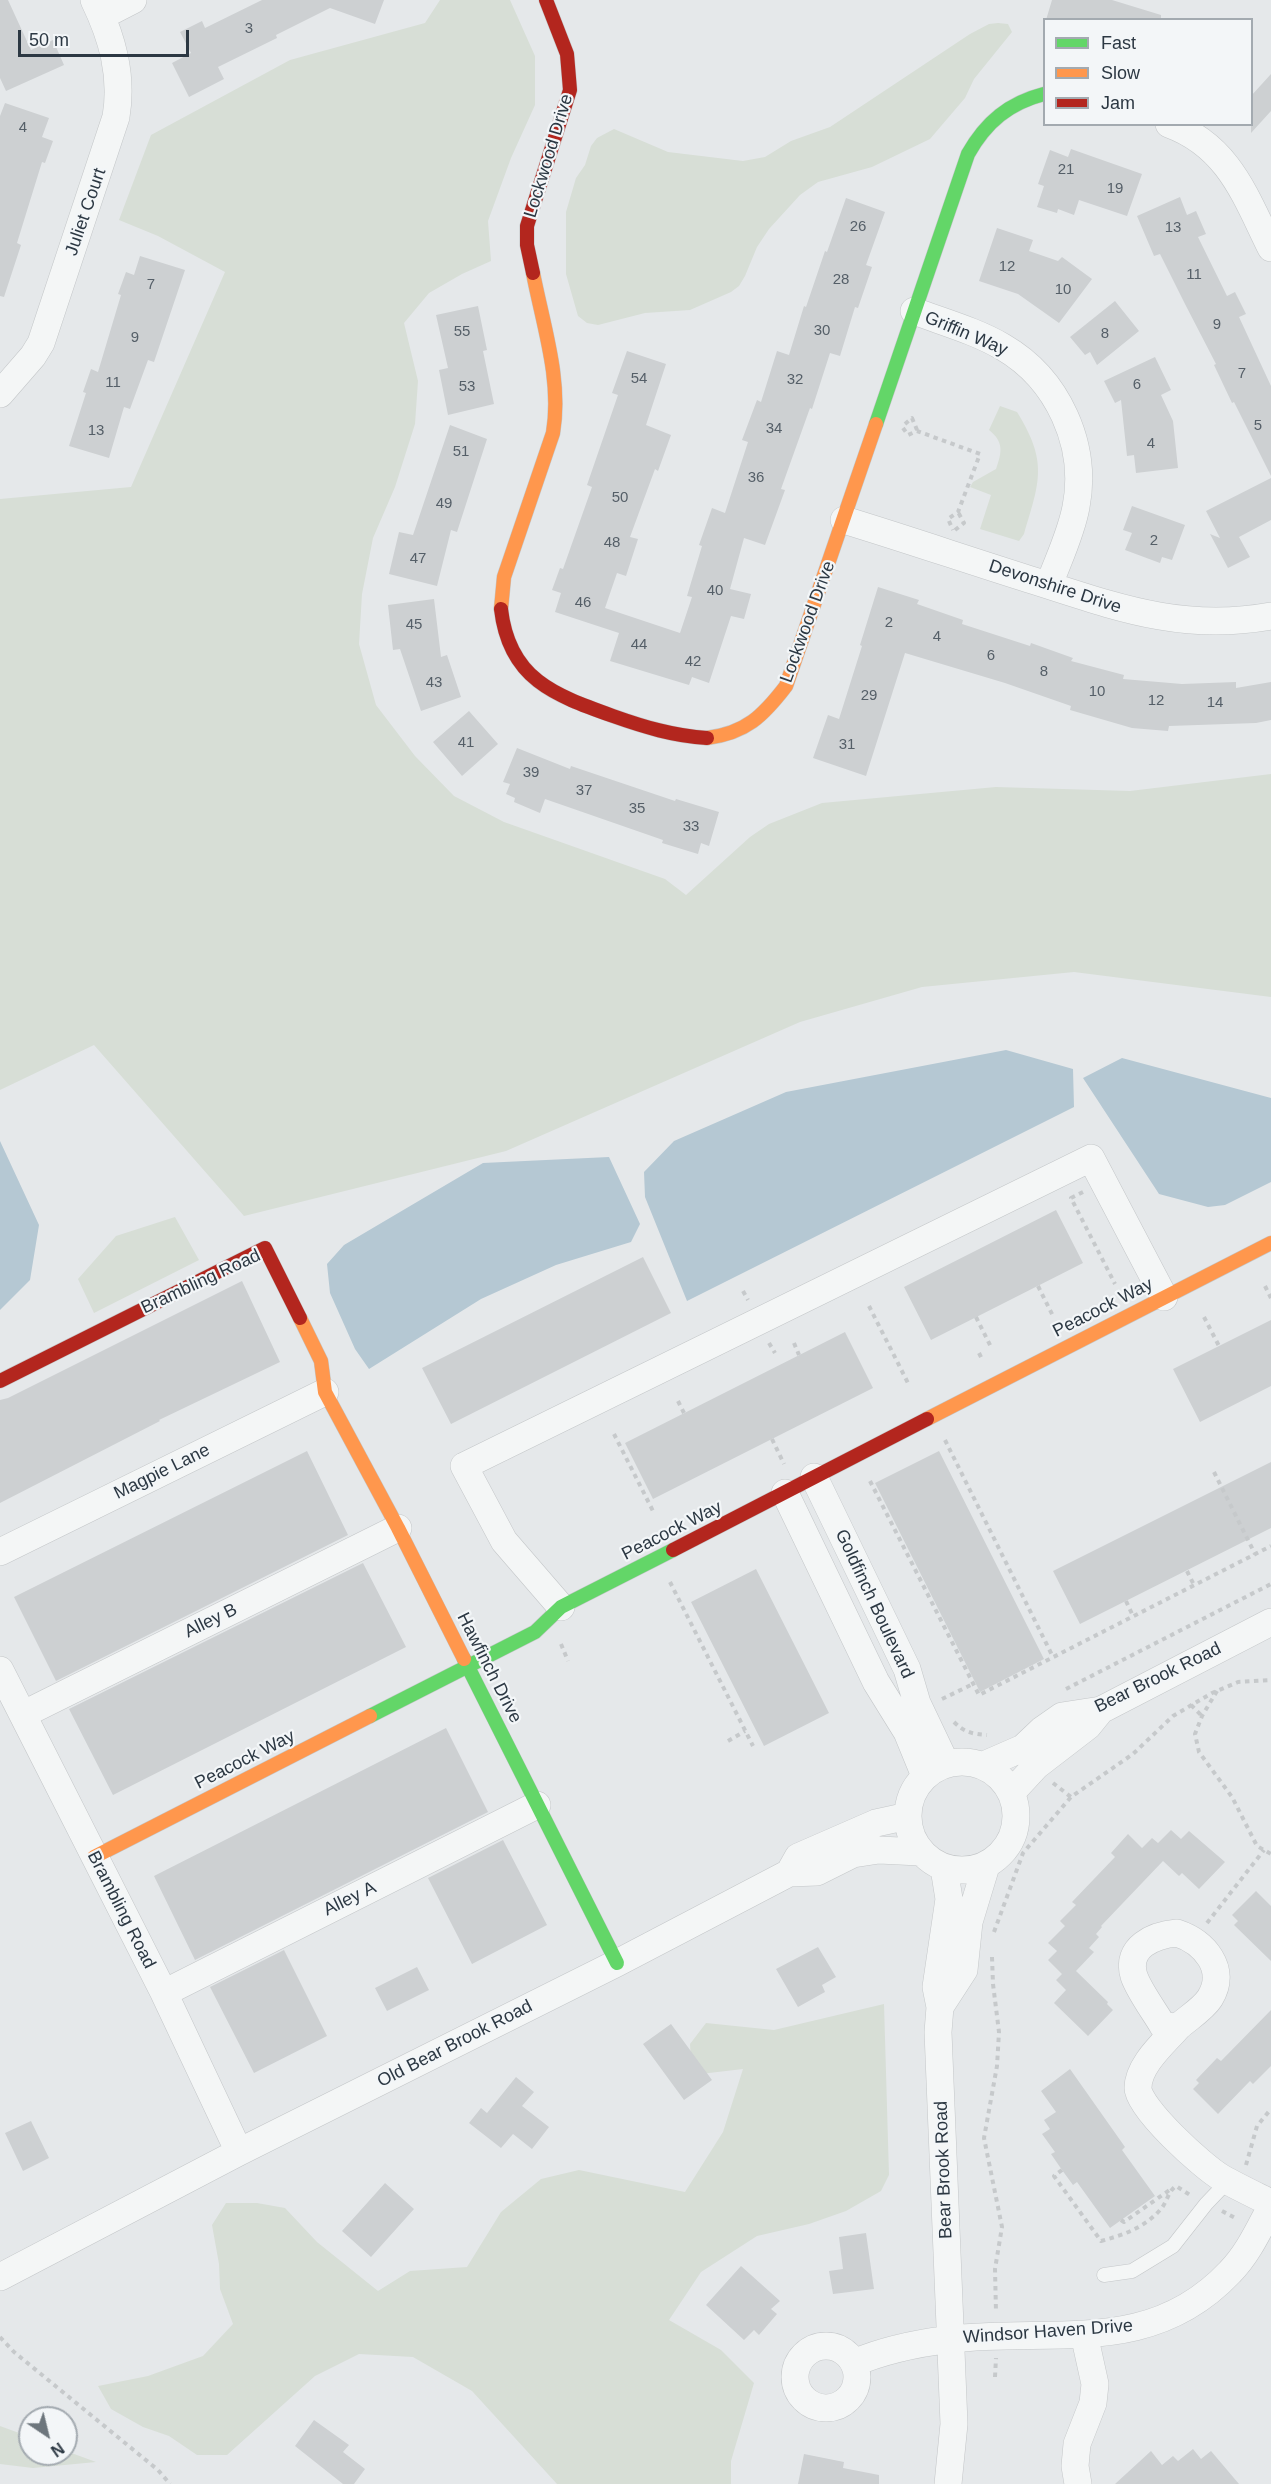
<!DOCTYPE html>
<html>
<head>
<meta charset="utf-8">
<style>
  body { margin:0 }
  #map { position:relative; width:1271px; height:2484px; overflow:hidden; background:#e5e8ea; font-family:Helvetica,sans-serif }
  canvas { display:block }
  .legend { position:absolute; left:1043px; top:18px; width:210px; height:108px; box-sizing:border-box; background:#f3f6f8; border:2px solid #a3aab0; margin:0; padding:8px 10px; list-style:none; font-size:18px; color:#2c3843 }
  .legend li { display:flex; align-items:center; gap:12px; height:30px }
  .legend b { width:30px; border:2px solid #a3aab0 }
  .north { position:absolute; left:18px; top:2406px; width:60px; height:60px; box-sizing:border-box; background:#f3f6f8; border:2px solid #a3aab0; border-radius:50%; rotate:145deg; font-size:16px; font-weight:700; line-height:24px; text-align:center; color:#2c3843 }
  .north::after { content:''; display:block; margin:auto; width:21px; height:27px; background:#6d767d; clip-path:polygon(50% 0,100% 100%,50% 72%,0 100%) }
  .scale { position:absolute; left:18px; top:30px; width:171px; height:27px; box-sizing:border-box; border:3px solid #2c3843; border-top:0; padding-left:8px; font-size:18px; line-height:21px; white-space:nowrap; color:#2c3843; -webkit-text-stroke:4px #f3f6f8; paint-order:stroke }
</style>
</head>
<body>
<div id="map">
<canvas width="1271" height="2484"></canvas>
<ul class="legend">
<li><b style="height:8px;background:#63d668"></b>Fast</li>
<li><b style="height:8px;background:#ff974d"></b>Slow</li>
<li><b style="height:8px;background:#b3261e"></b>Jam</li>
</ul>
<div class="north">N</div>
<div class="scale">50 m</div>
</div>
<script>
const c = document.querySelector('canvas').getContext('2d');
c.lineJoin = 'round';
function fill(path, color) { c.fillStyle = color; c.fill(path, 'evenodd'); }
function stroke(path, color, width, dash) { c.strokeStyle = color; c.lineWidth = width; c.lineCap = dash ? 'butt' : 'round'; c.setLineDash(dash || []); c.stroke(path); }
function write(font, color, halo, rows, align = 'center') {
  c.font = font + ' Helvetica,sans-serif'; c.lineWidth = 4.5; c.setLineDash([]); c.textBaseline = 'middle'; c.strokeStyle = halo; c.fillStyle = color; for (const [text, x, y, turn = 0] of rows) {
    c.save(); c.translate(x, y); c.rotate((+turn || 0) * Math.PI / 180); c.textAlign = isNaN(turn) ? turn : align; if (halo) c.strokeText(text, 0, 0); c.fillText(text, 0, 0); c.restore();
  }
}
const green = new Path2D(`
  M 440,0 L 510,0 L 535,56 L 535,105 L 511,158 L 488,221 L 491,261 L 462,274 L 429,293 L 404,323 L 418,381 L 415,424 L 395,487 L 373,538 L 362,594 L 359,644 L 376,705 L 415,756 L 454,796 L 504,822 L 665,879 L 686,895 L 750,837 L 769,824 L 822,803 L 996,787 L 1130,791 L 1271,774 L 1271,997 L 1074,972 L 922,987 L 800,1022 L 506,1151 L 244,1216 L 94,1045 L 0,1090 L 0,499 L 131,487 L 225,272 L 158,236 L 119,220 L 151,135 L 290,60 L 425,23 Z
  M 998,23 L 1008,24 L 1012,32 L 974,79 L 965,98 L 930,139 L 872,167 L 818,182 L 800,195 L 769,229 L 757,247 L 745,276 L 739,286 L 731,292 L 690,310 L 645,313 L 598,325 L 587,323 L 578,316 L 566,274 L 566,212 L 576,178 L 585,165 L 591,146 L 597,138 L 614,129 L 668,152 L 743,161 L 765,157 L 791,141 L 830,127 L 970,34 L 989,24 Z
  M 1000,406 L 1017,412 C 1048,462 1040,481 1024,534 L 1019,541 L 980,529 L 991,495 L 970,487 L 973,482 L 996,469 C 1002,452 1004,442 989,430 Z
  M 175,1217 L 199,1260 L 94,1313 L 78,1279 L 116,1236 Z
  M 884,2004 L 889,2175 L 881,2191 L 846,2211 L 809,2224 L 757,2236 L 701,2272 L 669,2320 L 721,2350 L 754,2383 L 731,2461 L 731,2484 L 557,2484 L 472,2391 L 413,2357 L 359,2354 L 315,2376 L 227,2455 L 197,2455 L 169,2436 L 143,2427 L 111,2409 L 98,2386 L 148,2376 L 203,2356 L 233,2324 L 220,2289 L 219,2264 L 212,2225 L 226,2203 L 257,2203 L 285,2208 L 317,2242 L 378,2291 L 410,2271 L 467,2267 L 501,2212 L 541,2179 L 579,2170 L 685,2192 L 723,2132 L 743,2069 L 692,2075 L 690,2044 L 706,2023 L 774,2030 Z
  M 0,2426 L 30,2437 L 30,2454 L 66,2454 L 66,2451 L 96,2462 L 33,2468 L 0,2464 Z`);
const water = new Path2D(`
  M 1006,1050 L 1073,1069 L 1074,1107 L 687,1301 L 645,1197 L 644,1172 L 674,1141 L 786,1092 Z
  M 1122,1058 L 1271,1098 L 1271,1182 L 1225,1205 L 1208,1207 L 1159,1194 L 1083,1078 Z
  M 0,1141 L 39,1225 L 30,1280 L 0,1310 Z
  M 609,1157 L 640,1224 L 631,1242 L 556,1265 L 481,1299 L 369,1369 L 355,1349 L 330,1293 L 327,1264 L 344,1245 L 483,1163 Z`);
const building = new Path2D(`
  M 0,0 L 8,0 L 31,50 L 53,40 L 64,65 L 6,91 L 0,78 Z
  M 262,0 L 384,0 L 375,24 L 330,8 L 276,35 L 277,38 L 218,67 L 224,79 L 189,97 L 172,63 L 191,53 L 180,32 L 202,21 L 205,28 Z
  M 1052,0 L 1112,0 L 1161,15 L 1161,20 L 1046,20 Z
  M 1271,74 L 1271,111 L 1251,133 L 1251,96 Z
  M 5,103 L 49,118 L 42,137 L 53,141 L 45,163 L 42,162 L 17,243 L 21,245 L 4,297 L 0,296 L 0,116 Z
  M 1071,149 L 1142,174 L 1127,216 L 1079,200 L 1074,215 L 1058,209 L 1057,213 L 1037,207 L 1044,186 L 1038,184 L 1050,150 L 1068,157 Z
  M 1180,197 L 1187,215 L 1196,211 L 1206,234 L 1198,237 L 1227,296 L 1235,292 L 1246,314 L 1239,317 L 1271,386 L 1271,476 L 1234,402 L 1232,403 L 1214,365 L 1216,364 L 1185,304 L 1160,254 L 1154,256 L 1137,216 Z
  M 846,198 L 885,212 L 866,265 L 872,267 L 858,308 L 855,307 L 840,356 L 830,353 L 812,409 L 810,408 L 781,489 L 785,490 L 765,545 L 744,538 L 730,589 L 751,594 L 744,619 L 731,616 L 709,683 L 692,677 L 689,685 L 610,661 L 619,633 L 555,612 L 561,593 L 552,590 L 560,568 L 563,569 L 592,487 L 587,485 L 618,395 L 612,393 L 627,351 L 666,364 L 646,425 L 671,435 L 658,471 L 655,469 L 630,537 L 638,539 L 626,576 L 617,573 L 605,608 L 680,633 L 692,597 L 687,596 L 702,546 L 699,545 L 712,508 L 725,513 L 748,442 L 742,440 L 757,400 L 761,402 L 777,351 L 789,355 L 804,306 L 806,307 L 825,251 L 827,252 Z
  M 997,228 L 1033,240 L 1029,251 L 1058,261 L 1062,257 L 1092,279 L 1059,323 L 1018,294 L 979,281 Z
  M 140,256 L 185,270 L 154,362 L 148,360 L 130,409 L 124,407 L 109,458 L 69,446 L 86,393 L 83,392 L 91,369 L 98,372 L 121,295 L 118,294 L 126,272 L 134,275 Z
  M 1115,301 L 1139,331 L 1097,365 L 1090,352 L 1085,355 L 1070,337 Z
  M 478,306 L 487,350 L 483,351 L 494,404 L 448,415 L 439,370 L 448,368 L 436,315 Z
  M 1155,357 L 1171,390 L 1161,395 L 1173,421 L 1178,468 L 1136,473 L 1134,455 L 1127,456 L 1121,400 L 1115,403 L 1104,381 Z
  M 450,425 L 487,439 L 457,532 L 451,530 L 437,586 L 389,574 L 399,532 L 413,535 Z
  M 1271,478 L 1271,520 L 1239,537 L 1250,557 L 1228,568 L 1210,534 L 1220,538 L 1206,511 Z
  M 1132,506 L 1185,525 L 1172,560 L 1162,557 L 1160,563 L 1125,550 L 1132,533 L 1123,530 Z
  M 878,587 L 919,600 L 917,604 L 963,620 L 962,624 L 1030,646 L 1031,643 L 1073,658 L 1071,661 L 1124,675 L 1123,679 L 1182,684 L 1236,682 L 1236,688 L 1271,682 L 1271,720 L 1256,723 L 1169,726 L 1168,731 L 1132,728 L 1070,710 L 1071,706 L 1005,683 L 905,653 L 866,776 L 813,758 L 828,715 L 839,719 L 862,646 L 860,645 Z
  M 434,599 L 441,657 L 447,655 L 461,697 L 421,711 L 400,649 L 393,650 L 388,605 Z
  M 469,711 L 498,744 L 462,776 L 433,742 Z
  M 517,748 L 570,769 L 571,766 L 675,801 L 676,799 L 719,812 L 709,846 L 701,843 L 698,854 L 662,843 L 663,840 L 545,799 L 540,813 L 514,802 L 515,798 L 506,794 L 510,784 L 503,782 Z
  M 1056,1210 L 1083,1263 L 931,1340 L 904,1287 Z
  M 643,1257 L 671,1313 L 451,1424 L 422,1368 Z
  M 242,1281 L 280,1362 L 159,1420 L 160,1421 L 0,1503 L 0,1400 L 8,1398 Z
  M 1271,1320 L 1271,1386 L 1200,1422 L 1173,1369 Z
  M 845,1332 L 873,1388 L 653,1499 L 625,1443 Z
  M 307,1451 L 348,1535 L 56,1681 L 14,1597 Z
  M 939,1451 L 1044,1659 L 980,1692 L 875,1483 Z
  M 1271,1462 L 1271,1528 L 1080,1624 L 1053,1571 Z
  M 363,1563 L 406,1647 L 113,1795 L 69,1709 Z
  M 756,1569 L 829,1713 L 764,1746 L 691,1602 Z
  M 446,1728 L 488,1812 L 195,1960 L 154,1876 Z
  M 1171,1830 L 1181,1839 L 1189,1831 L 1225,1862 L 1199,1889 L 1182,1873 L 1179,1876 L 1163,1861 L 1101,1926 L 1102,1927 L 1096,1934 L 1099,1937 L 1089,1948 L 1094,1952 L 1076,1971 L 1108,2002 L 1107,2004 L 1113,2010 L 1088,2036 L 1054,2003 L 1066,1990 L 1056,1980 L 1062,1974 L 1048,1960 L 1057,1951 L 1048,1943 L 1065,1926 L 1060,1921 L 1076,1905 L 1072,1902 L 1115,1857 L 1111,1853 L 1128,1834 L 1142,1848 L 1152,1838 L 1158,1843 Z
  M 503,1840 L 547,1925 L 472,1964 L 428,1878 Z
  M 1256,1891 L 1271,1906 L 1271,1961 L 1234,1925 L 1238,1921 L 1232,1915 Z
  M 818,1947 L 836,1977 L 822,1985 L 825,1992 L 798,2007 L 776,1969 Z
  M 284,1950 L 327,2036 L 254,2073 L 210,1987 Z
  M 417,1967 L 429,1990 L 387,2011 L 375,1988 Z
  M 1271,2010 L 1271,2066 L 1253,2084 L 1250,2081 L 1218,2114 L 1193,2089 L 1199,2083 L 1196,2080 L 1217,2058 L 1221,2061 Z
  M 671,2024 L 712,2080 L 684,2100 L 643,2044 Z
  M 1070,2069 L 1125,2147 L 1122,2150 L 1155,2196 L 1110,2228 L 1077,2182 L 1073,2185 L 1062,2170 L 1051,2154 L 1055,2152 L 1042,2134 L 1050,2129 L 1044,2120 L 1056,2112 L 1041,2091 Z
  M 516,2077 L 534,2092 L 522,2106 L 549,2127 L 532,2149 L 513,2134 L 501,2148 L 469,2123 L 481,2108 L 487,2113 Z
  M 31,2121 L 49,2158 L 23,2171 L 5,2133 Z
  M 385,2183 L 414,2209 L 371,2257 L 342,2231 Z
  M 866,2233 L 874,2289 L 833,2294 L 829,2271 L 843,2269 L 839,2237 Z
  M 741,2266 L 780,2301 L 771,2309 L 777,2314 L 759,2335 L 754,2330 L 744,2340 L 706,2305 Z
  M 314,2420 L 349,2445 L 343,2452 L 365,2469 L 354,2484 L 343,2484 L 295,2446 Z
  M 1193,2449 L 1201,2459 L 1211,2451 L 1239,2484 L 1115,2484 L 1151,2451 L 1162,2465 L 1173,2456 L 1178,2461 Z
  M 804,2454 L 844,2462 L 843,2468 L 879,2475 L 879,2484 L 798,2484 Z`);
const path = new Path2D(`
  M 905,424 L 912,418 L 917,430
  M 903,428 L 908,435 L 917,431 L 980,454 L 958,512 L 948,519 L 953,530
  M 955,530 L 964,523 L 958,512
  M 1083,1192 L 1071,1198 L 1115,1284
  M 1038,1286 L 1053,1316
  M 1265,1286 L 1271,1298
  M 743,1291 L 748,1300
  M 869,1306 L 909,1385
  M 976,1317 L 991,1347
  M 1204,1317 L 1219,1346
  M 769,1343 L 775,1353
  M 794,1343 L 799,1355
  M 979,1353 L 983,1361
  M 678,1401 L 684,1413
  M 614,1434 L 654,1513
  M 772,1439 L 784,1464
  M 945,1440 L 1053,1657
  M 1214,1472 L 1255,1554
  M 870,1481 L 979,1695 L 1271,1546
  M 1187,1571 L 1194,1585
  M 670,1582 L 753,1746
  M 1126,1601 L 1133,1616
  M 561,1644 L 568,1661
  M 1066,1689 L 1271,1584
  M 1217,1691 L 1202,1716 L 1195,1734 L 1199,1752 L 1232,1797 L 1257,1846 L 1271,1854
  M 942,1699 L 973,1684
  M 1191,1705 L 1202,1716
  M 954,1722 C 964,1732 972,1734 987,1735
  M 728,1741 L 745,1731
  M 1053,1783 L 1071,1797
  M 1207,1923 L 1264,1850
  M 994,1932 L 1023,1853 L 1071,1797 L 1133,1754 L 1173,1716 L 1212,1693 L 1238,1682 L 1271,1680
  M 992,1957 L 993,1984 L 999,2032 L 997,2066 L 984,2138 L 1002,2227 L 995,2269 L 996,2312
  M 1246,2165 L 1257,2126 L 1271,2109
  M 1062,2170 L 1054,2176 L 1101,2241 C 1123,2235 1144,2228 1160,2210 C 1167,2203 1168,2191 1176,2186 L 1190,2195
  M 1222,2211 L 1237,2219
  M 1121,2220 L 1124,2222 L 1171,2189
  M 0,2337 L 14,2352 L 158,2470 L 170,2484
  M 995,2377 L 996,2358`);
const lane = new Path2D(`
  M 1104,2275 L 1132,2271 L 1173,2246 L 1206,2204 L 1228,2181`);
const street = new Path2D(`
  M 102,16 L 133,0
  M 1169,124 C 1229,146 1245,196 1271,248
  M 914,311 C 943,322 976,331 1003,347 C 1058,379 1088,445 1076,507 C 1071,534 1058,560 1049,585
  M 0,394 L 33,356 L 41,343 L 116,117 C 123,75 112,37 94,0
  M 844,520 C 903,538 962,558 1022,577 C 1109,604 1178,633 1271,616
  M 814,1477 L 907,1669 L 917,1703 L 946,1764
  M 785,1493 L 876,1682 L 907,1732 L 925,1776
  M 0,1552 L 325,1392
  M 561,1607 L 504,1541 L 464,1466 L 1091,1158 L 1164,1297
  M 0,1670 L 164,1993 L 239,2152
  M 24,1714 L 398,1528
  M908 1816a54 54 0 1 1 108 0a54 54 0 1 1-108 0Z
  M 984,1765 L 1023,1748 L 1042,1730 L 1062,1716 L 1101,1710 L 1271,1622
  M 1011,1793 L 1036,1766 L 1088,1726 L 1101,1710
  M 789,1873 L 798,1857 L 876,1823 L 908,1816
  M 1177,1933 C 1204,1942 1228,1969 1210,1998 C 1203,2009 1188,2018 1178,2027 L 1163,2026 C 1155,2012 1139,1991 1134,1976 C 1125,1947 1154,1935 1177,1933 Z
  M 164,1993 L 537,1805
  M 940,2007 L 936,1987 L 949,1899 L 944,1868
  M 1178,2027 C 1164,2043 1138,2065 1138,2088 C 1138,2108 1203,2167 1222,2178 C 1238,2187 1255,2195 1271,2203
  M 0,2277 L 239,2152 L 617,1963 L 789,1873 L 817,1872 L 853,1854 L 879,1850 L 920,1852
  M795 2377a31 31 0 1 1 62 0a31 31 0 1 1-62 0Z
  M 854,2363 C 884,2350 919,2343 951,2339 C 1053,2327 1150,2357 1230,2272 C 1248,2254 1259,2229 1271,2207
  M 948,2484 L 954,2424 L 938,2032 L 940,2007 L 964,1970 L 969,1922 L 986,1866
  M 1078,2484 L 1075,2466 L 1077,2444 L 1093,2403 L 1095,2384 L 1084,2334`);
const fast = new Path2D(`
  M 876,424 L 968,154 C 986,122 1009,103 1044,94
  M 464,1659 L 617,1963
  M 370,1716 L 535,1632 L 561,1607 L 673,1550`);
const slow = new Path2D(`
  M 501,609 L 504,577 L 553,433 C 562,380 543,325 533,273
  M 707,738 C 746,733 763,716 786,686 L 876,424
  M 300,1318 L 321,1361 L 325,1392 L 398,1528 L 464,1659
  M 927,1419 L 1271,1243
  M 94,1857 L 370,1716`);
const jam = new Path2D(`
  M 533,273 L 527,245 L 527,226 L 570,90 L 567,54 L 546,0
  M 501,609 C 509,679 554,695 613,716 C 644,727 674,736 707,738
  M 0,1381 L 265,1248 L 300,1318
  M 673,1550 L 927,1419`);
const numberNames = [
  ["3",249,29],
  ["4",23,128],
  ["21",1066,170],
  ["19",1115,189],
  ["26",858,227],
  ["13",1173,228],
  ["12",1007,267],
  ["11",1194,275],
  ["28",841,280],
  ["7",151,285],
  ["10",1063,290],
  ["9",1217,325],
  ["30",822,331],
  ["55",462,332],
  ["8",1105,334],
  ["9",135,338],
  ["7",1242,374],
  ["54",639,379],
  ["32",795,380],
  ["11",113,383],
  ["6",1137,385],
  ["53",467,387],
  ["5",1258,426],
  ["34",774,429],
  ["13",96,431],
  ["4",1151,444],
  ["51",461,452],
  ["36",756,478],
  ["50",620,498],
  ["49",444,504],
  ["2",1154,541],
  ["48",612,543],
  ["47",418,559],
  ["40",715,591],
  ["46",583,603],
  ["2",889,623],
  ["45",414,625],
  ["4",937,637],
  ["44",639,645],
  ["6",991,656],
  ["42",693,662],
  ["8",1044,672],
  ["43",434,683],
  ["10",1097,692],
  ["29",869,696],
  ["12",1156,701],
  ["14",1215,703],
  ["41",466,743],
  ["31",847,745],
  ["39",531,773],
  ["37",584,791],
  ["35",637,809],
  ["33",691,827]
];
const streetNames = [
  ["Lockwood Drive",549,156,-73],
  ["Juliet Court",86,212,-71],
  ["Griffin Way",966,334,23],
  ["Devonshire Drive",1055,587,18],
  ["Lockwood Drive",808,622,-70],
  ["Brambling Road",201,1282,-25],
  ["Peacock Way",1103,1308,-27],
  ["Magpie Lane",162,1472,-26],
  ["Peacock Way",672,1531,-27],
  ["Goldfinch Boulevard",874,1604,65],
  ["Alley B",211,1621,-26],
  ["Hawfinch Drive",489,1668,63],
  ["Bear Brook Road",1158,1678,-26],
  ["Peacock Way",245,1760,-27],
  ["Alley A",350,1899,-26],
  ["Brambling Road",121,1910,63],
  ["Old Bear Brook Road",455,2044,-27],
  ["Bear Brook Road",944,2170,-92],
  ["Windsor Haven Drive",1048,2332,-4]
];
fill(green, '#d7ded6');
fill(water, '#b5c8d3');
fill(building, '#cdd0d2');
stroke(lane, '#c3c6c8', 15);
stroke(street, '#c3c6c8', 28);
stroke(fast, '#c3c6c8', 15);
stroke(slow, '#c3c6c8', 15);
stroke(jam, '#c3c6c8', 15);
stroke(path, '#c6c9cb', 4, [4.5, 4.5]);
stroke(lane, '#f4f6f6', 14);
stroke(street, '#f4f6f6', 27);
stroke(fast, '#63d668', 14);
stroke(slow, '#ff974d', 14);
stroke(jam, '#b3261e', 14);
write('15px', '#555f68', null, numberNames);
write('18px', '#2c3843', '#f3f6f8', streetNames);
</script>
</body>
</html>
